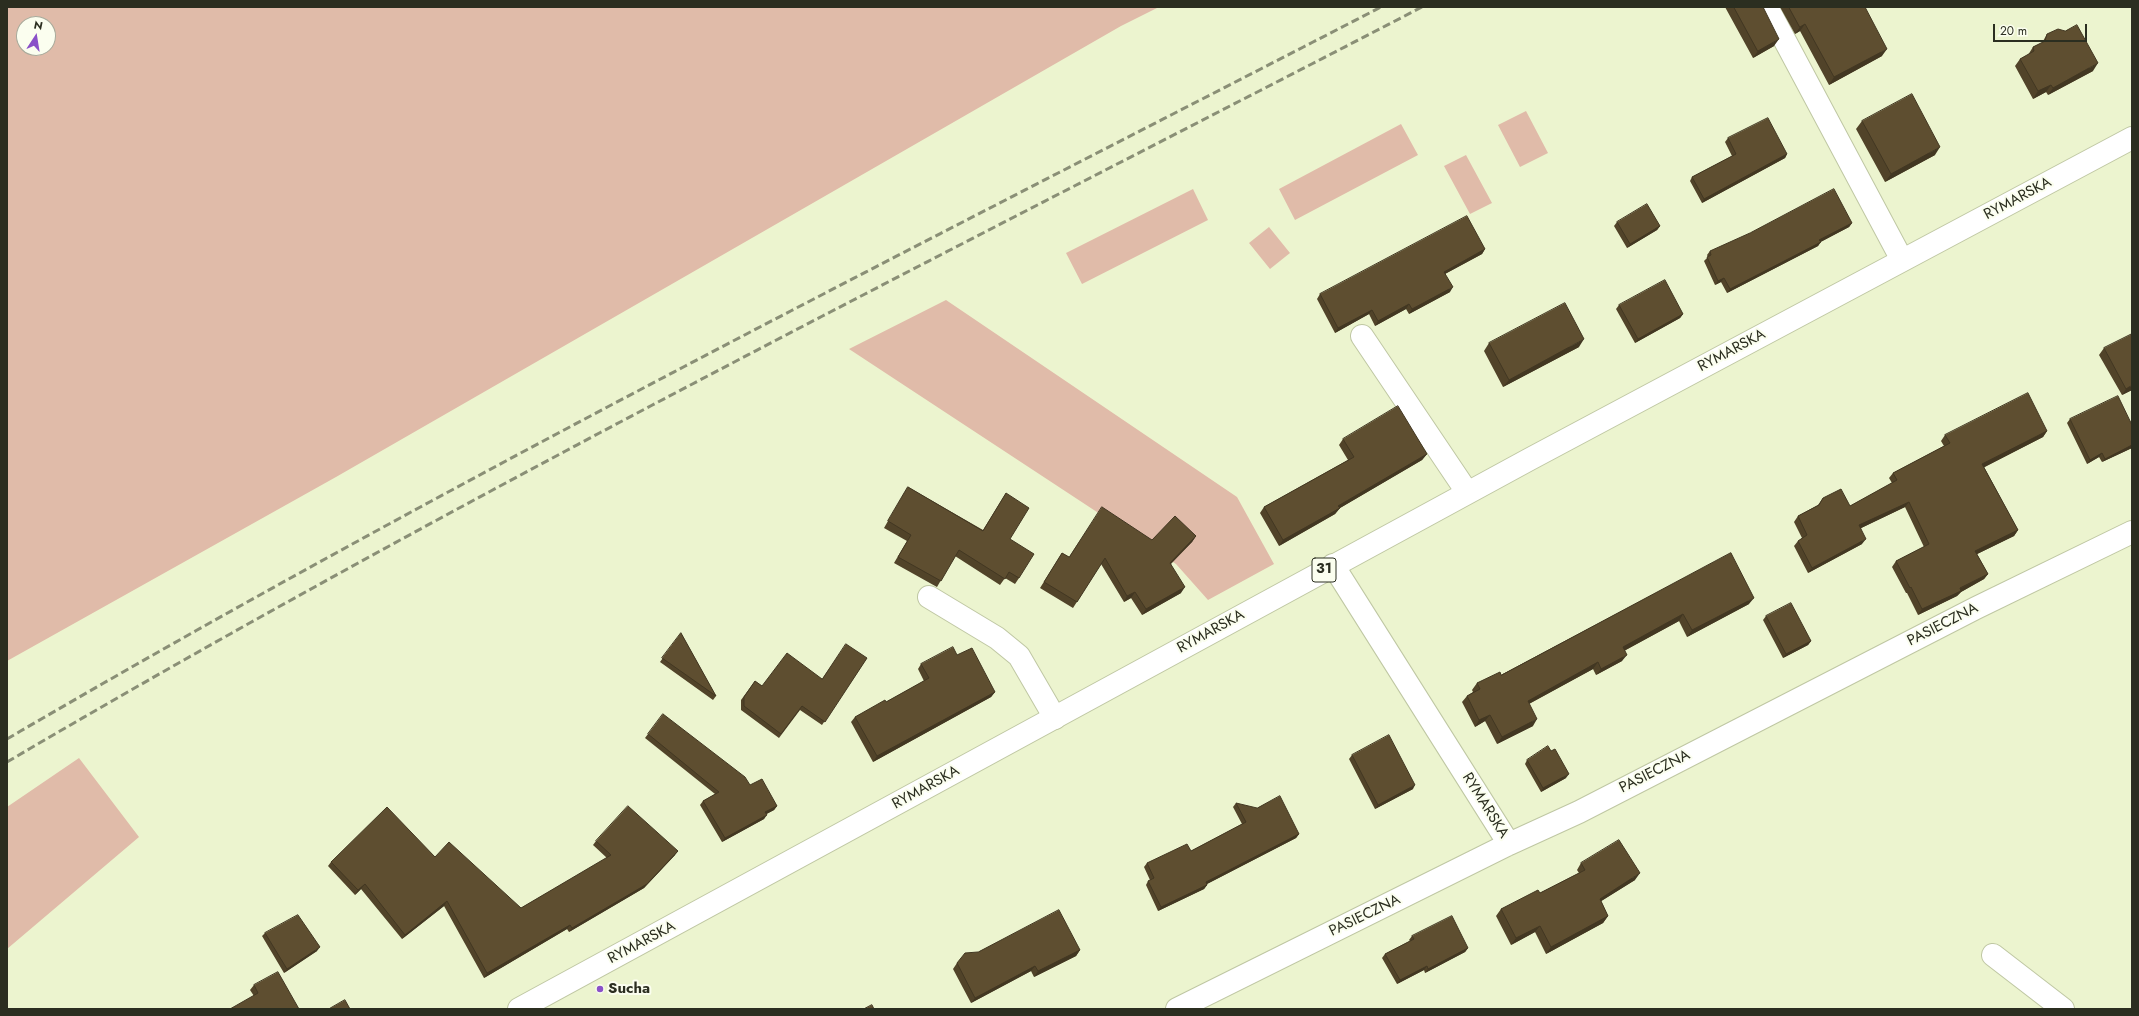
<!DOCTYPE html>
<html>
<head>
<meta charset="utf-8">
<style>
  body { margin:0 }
  #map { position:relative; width:2139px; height:1016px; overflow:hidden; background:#ecf4cf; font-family:Jost,sans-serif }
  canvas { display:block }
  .frame { position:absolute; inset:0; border:8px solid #2b2e20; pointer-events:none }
  .north { position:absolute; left:16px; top:16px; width:40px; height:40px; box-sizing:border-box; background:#fbfeef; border:1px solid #a8ab9c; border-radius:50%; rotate:12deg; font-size:11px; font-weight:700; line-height:16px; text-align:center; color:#2b2e20 }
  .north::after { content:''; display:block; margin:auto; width:14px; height:18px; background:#8a51c8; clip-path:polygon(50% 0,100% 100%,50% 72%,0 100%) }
  .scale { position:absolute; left:1993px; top:24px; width:94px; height:18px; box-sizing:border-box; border:2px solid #2b2e20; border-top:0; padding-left:5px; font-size:12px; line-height:14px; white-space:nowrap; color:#2b2e20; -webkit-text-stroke:3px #fbfeef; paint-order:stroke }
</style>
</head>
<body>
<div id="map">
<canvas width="2139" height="1016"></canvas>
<div class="frame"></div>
<div class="north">N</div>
<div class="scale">20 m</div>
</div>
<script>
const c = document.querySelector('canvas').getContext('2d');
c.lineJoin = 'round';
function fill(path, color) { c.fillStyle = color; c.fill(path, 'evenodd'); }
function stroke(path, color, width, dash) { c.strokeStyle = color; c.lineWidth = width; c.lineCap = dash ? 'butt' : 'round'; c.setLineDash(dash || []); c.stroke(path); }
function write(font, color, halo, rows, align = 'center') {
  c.font = font + ' Jost,sans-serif'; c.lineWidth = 4; c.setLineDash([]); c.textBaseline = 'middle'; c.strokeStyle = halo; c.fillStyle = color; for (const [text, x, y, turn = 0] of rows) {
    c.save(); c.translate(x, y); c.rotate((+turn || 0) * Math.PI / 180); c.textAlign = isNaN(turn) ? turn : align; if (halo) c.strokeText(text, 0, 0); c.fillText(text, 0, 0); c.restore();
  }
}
const green = new Path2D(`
  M 7,7 L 1159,7 L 1121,26 L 336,477 L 7,661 ZM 24,24 L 48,24 L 48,48 L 24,48 Z
  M 1526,111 L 1548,153 L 1520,167 L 1498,125 Z
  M 1401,124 L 1418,155 L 1295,220 L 1279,189 Z
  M 1466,155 L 1492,203 L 1470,214 L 1444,166 Z
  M 1193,189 L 1208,220 L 1082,284 L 1066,253 Z
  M 1269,227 L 1290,253 L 1270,269 L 1249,243 Z
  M 946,300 L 1237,497 L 1274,564 L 1208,600 L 1176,564 L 849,349 Z
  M 79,758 L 139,837 L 7,949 L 7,807 Z`);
const minor = new Path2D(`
  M 1767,7 L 1902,260
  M 1362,336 L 1467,492
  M 1333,565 L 1509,844
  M 929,597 L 997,638 L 1019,656 L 1055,718
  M 1993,955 L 2063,1009
  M 1177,1009 L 1509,844 L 1579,812 L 1976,608 L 2132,532`);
const major = new Path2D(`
  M 519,1009 L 1530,459 L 2132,138`);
const rail = new Path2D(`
  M 7,739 C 455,477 920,245 1381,7
  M 7,762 C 468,491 947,253 1422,7`);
const wall = new Path2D(`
  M 1725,7 L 1763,7 L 1774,46 L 1753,58 Z
  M 1780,7 L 1865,7 L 1882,56 L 1829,85 L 1800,31 L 1795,34 Z
  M 2047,34 L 2093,71 L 2048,95 L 2046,92 L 2033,99 L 2015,66 L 2020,59 L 2028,55 L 2033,47 L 2042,43 Z
  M 1862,121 L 1935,155 L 1885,182 L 1856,129 Z
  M 1728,138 L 1787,154 L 1785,158 L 1702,203 L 1690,181 L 1692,177 L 1732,156 L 1725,142 Z
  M 1617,222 L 1660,226 L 1657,230 L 1627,248 L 1614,226 Z
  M 1852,223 L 1849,227 L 1820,242 L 1818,246 L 1727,293 L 1721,282 L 1715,285 L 1704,261 L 1708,257 L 1707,255 L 1710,251 Z
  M 1485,249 L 1482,254 L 1445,274 L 1450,292 L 1409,314 L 1406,309 L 1375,326 L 1369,314 L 1335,333 L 1317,299 L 1320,294 Z
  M 1619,305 L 1683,314 L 1680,318 L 1635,343 L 1616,309 Z
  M 1489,343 L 1579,347 L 1503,387 L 1484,351 Z
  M 2104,348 L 2132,390 L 2122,395 L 2099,355 Z
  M 2070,419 L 2132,425 L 2132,448 L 2102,462 L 2099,457 L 2087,464 L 2067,423 Z
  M 2047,431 L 2043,437 L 1984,467 L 2018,530 L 2014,536 L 1977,554 L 1988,574 L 1984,579 L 1961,592 L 1957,596 L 1918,615 L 1907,593 L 1906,593 L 1892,567 L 1896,561 L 1924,547 L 1905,507 L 1861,528 L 1862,544 L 1808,573 L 1794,546 L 1798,541 L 1802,538 L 1794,522 L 1798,516 L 1818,505 L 1823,498 L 1850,506 L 1892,483 L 1889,478 L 1893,473 L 1944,446 L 1941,441 L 1945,435 Z
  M 1343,439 L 1427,454 L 1422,460 L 1340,508 L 1335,514 L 1279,546 L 1260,513 L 1264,507 L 1348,460 L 1339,445 Z
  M 908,487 L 983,530 L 1006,493 L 1010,539 L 1019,578 L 1015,584 L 1005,578 L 1000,585 L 955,556 L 937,587 L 894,563 L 907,541 L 884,528 L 904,493 Z
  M 1196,536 L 1192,542 L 1171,564 L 1181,593 L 1142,615 L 1131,598 L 1124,602 L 1101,564 L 1073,608 L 1040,588 L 1062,553 L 1069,557 L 1152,540 Z
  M 1731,553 L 1749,604 L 1687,637 L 1679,621 L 1624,651 L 1622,661 L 1596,675 L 1593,669 L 1529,704 L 1533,726 L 1497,744 L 1485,721 L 1475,727 L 1462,702 L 1467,696 L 1473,692 L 1472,690 L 1477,683 L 1501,675 Z
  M 1766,616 L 1811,641 L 1808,645 L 1783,658 L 1763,620 Z
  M 681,633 L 716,696 L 713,700 L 660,662 Z
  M 957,655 L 995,692 L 991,697 L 873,762 L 851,722 L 855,717 L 886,702 L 924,681 L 918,669 L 921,664 Z
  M 867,658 L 822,725 L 800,710 L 779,738 L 741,710 L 741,700 L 755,681 L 762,686 L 822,679 Z
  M 648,734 L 750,785 L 777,806 L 774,810 L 766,814 L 764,819 L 722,842 L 700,805 L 703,801 L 715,794 L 645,738 Z
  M 1352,755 L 1413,789 L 1375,809 L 1349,759 Z
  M 1527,760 L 1566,778 L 1541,792 L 1525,764 Z
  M 1236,803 L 1299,834 L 1296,838 L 1207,884 L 1207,885 L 1204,889 L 1158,911 L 1146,885 L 1148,881 L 1150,880 L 1144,867 L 1147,863 L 1191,851 L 1242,824 L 1233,807 Z
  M 596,841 L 675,855 L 644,888 L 569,932 L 567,929 L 484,978 L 444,906 L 402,939 L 361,889 L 355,895 L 328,866 L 331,862 L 435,857 L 521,908 L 607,858 L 593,845 Z
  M 1581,863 L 1635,880 L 1601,901 L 1608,916 L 1603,923 L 1546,954 L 1535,932 L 1511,945 L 1496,916 L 1501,909 L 1540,893 L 1579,873 L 1577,870 Z
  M 265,933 L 317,951 L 284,973 L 262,936 Z
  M 1412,936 L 1468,948 L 1465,952 L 1425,973 L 1424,970 L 1397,984 L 1382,958 L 1385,954 L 1410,941 L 1409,940 Z
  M 1080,950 L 1076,956 L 1034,977 L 1031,971 L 971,1003 L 953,969 L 957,963 Z
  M 254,985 L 299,1009 L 254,996 L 250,990 Z`);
const shadedWall = new Path2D(`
  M 1805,24 L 1800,31 L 1795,34 L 1800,27 Z
  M 1779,39 L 1774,46 L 1753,58 L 1758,51 Z
  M 1887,49 L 1882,56 L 1829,85 L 1834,77 Z
  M 2098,63 L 2093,71 L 2048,95 L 2053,88 Z
  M 2051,85 L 2046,92 L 2033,99 L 2038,91 Z
  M 1940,147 L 1935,155 L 1885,182 L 1891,174 Z
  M 1787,154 L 1785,158 L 1702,203 L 1704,199 Z
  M 1852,223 L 1849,227 L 1817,244 L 1819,240 Z
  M 1660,226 L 1657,230 L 1627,248 L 1630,244 Z
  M 1821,242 L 1818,246 L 1727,293 L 1730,289 Z
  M 1485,249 L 1482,254 L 1441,276 L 1444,272 Z
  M 1724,278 L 1721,282 L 1715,285 L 1718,281 Z
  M 1453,287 L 1450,292 L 1409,314 L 1412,309 Z
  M 1409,304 L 1406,309 L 1375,326 L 1378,321 Z
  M 1372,310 L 1369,314 L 1335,333 L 1338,328 Z
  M 1683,314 L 1680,318 L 1635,343 L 1638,339 Z
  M 1584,339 L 1579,347 L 1503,387 L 1509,380 Z
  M 2132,385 L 2132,390 L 2122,395 L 2126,389 Z
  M 2047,431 L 2043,437 L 1979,470 L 1982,464 Z
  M 2132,445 L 2132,448 L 2102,462 L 2105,459 Z
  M 2102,453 L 2099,457 L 2087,464 L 2090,460 Z
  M 1427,454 L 1422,460 L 1340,508 L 1335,514 L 1279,546 L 1283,540 L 1338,506 Z
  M 1909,502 L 1905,507 L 1855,531 L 1859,525 Z
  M 2018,530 L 2014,536 L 1971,557 L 1975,551 Z
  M 1196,536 L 1192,542 L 1166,568 L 1170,563 Z
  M 1866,539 L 1862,544 L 1808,573 L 1812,568 Z
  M 1988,574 L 1984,579 L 1961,592 L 1957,596 L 1918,615 L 1922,609 Z
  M 1185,587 L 1181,593 L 1142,615 L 1146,609 Z
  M 1135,592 L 1131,598 L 1124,602 L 1127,596 Z
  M 1754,598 L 1749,604 L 1687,637 L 1692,630 Z
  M 1683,614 L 1679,621 L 1618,654 L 1623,647 Z
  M 1811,641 L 1808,645 L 1783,658 L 1786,654 Z
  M 1627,655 L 1622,661 L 1596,675 L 1601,669 Z
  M 1598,662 L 1593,669 L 1523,707 L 1528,701 Z
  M 995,692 L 991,697 L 873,762 L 877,756 Z
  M 1490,715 L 1485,721 L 1475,727 L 1479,720 Z
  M 1537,719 L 1533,726 L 1497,744 L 1502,737 Z
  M 1569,774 L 1566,778 L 1541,792 L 1543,788 Z
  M 1415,785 L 1413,789 L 1375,809 L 1378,805 Z
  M 777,806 L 774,810 L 763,816 L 765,812 Z
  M 767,815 L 764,819 L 722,842 L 725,838 Z
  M 1299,834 L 1296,838 L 1203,886 L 1206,882 Z
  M 678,851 L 675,855 L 644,888 L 569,932 L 572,928 Z
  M 1640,873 L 1635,880 L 1595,905 L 1600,899 Z
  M 365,884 L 361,889 L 355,895 L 358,890 Z
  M 1207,885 L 1204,889 L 1158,911 L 1161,907 Z
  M 447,901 L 444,906 L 402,939 L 405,935 Z
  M 1608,916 L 1603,923 L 1546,954 L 1551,947 Z
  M 570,925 L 567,929 L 484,978 L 487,973 Z
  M 1540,926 L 1535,932 L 1511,945 L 1516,938 Z
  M 320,947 L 317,951 L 284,973 L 287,969 Z
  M 1468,948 L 1465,952 L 1425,973 L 1428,969 Z
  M 1080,950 L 1076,956 L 1034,977 L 1038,971 Z
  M 1035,966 L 1031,971 L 971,1003 L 975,998 Z
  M 1427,966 L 1424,970 L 1397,984 L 1400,980 Z`);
const building = new Path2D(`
  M 1734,7 L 1763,7 L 1779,39 L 1758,51 Z
  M 1789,7 L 1865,7 L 1887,49 L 1834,77 L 1805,24 L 1800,27 Z
  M 2077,25 L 2098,63 L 2053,88 L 2051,85 L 2038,91 L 2020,59 L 2034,51 L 2033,47 L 2045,41 L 2047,34 L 2058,29 L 2065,31 Z
  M 1912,94 L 1940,147 L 1891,174 L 1862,121 Z
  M 1768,118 L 1787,154 L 1704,199 L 1692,177 L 1736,154 L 1728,138 Z
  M 1834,189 L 1852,223 L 1819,240 L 1821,242 L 1730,289 L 1724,278 L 1718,281 L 1707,257 L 1711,255 L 1710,251 L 1750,233 Z
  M 1647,204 L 1660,226 L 1630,244 L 1617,222 Z
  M 1467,216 L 1485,249 L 1444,272 L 1453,287 L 1412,309 L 1409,304 L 1378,321 L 1372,310 L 1338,328 L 1320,294 Z
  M 1665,280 L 1683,314 L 1638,339 L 1619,305 Z
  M 1565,303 L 1584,339 L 1509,380 L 1489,343 Z
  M 2132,334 L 2132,385 L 2126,389 L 2104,348 Z
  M 2028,393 L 2047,431 L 1982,464 L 2018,530 L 1975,551 L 1988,574 L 1960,588 L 1961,591 L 1922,609 L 1911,587 L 1910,588 L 1896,561 L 1929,544 L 1909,502 L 1859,525 L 1866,539 L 1812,568 L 1798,541 L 1807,535 L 1798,516 L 1819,505 L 1823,498 L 1841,489 L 1850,506 L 1897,480 L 1893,473 L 1950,443 L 1945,435 Z
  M 2118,396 L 2132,425 L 2132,445 L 2105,459 L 2102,453 L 2090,460 L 2070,419 Z
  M 1398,406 L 1427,454 L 1338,506 L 1340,508 L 1283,540 L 1264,507 L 1354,457 L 1343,439 Z
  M 908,487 L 983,531 L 1006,493 L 1029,508 L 1010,539 L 1034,554 L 1019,578 L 1009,572 L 1005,579 L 959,550 L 941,581 L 898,557 L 911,535 L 888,521 Z
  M 1102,507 L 1152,540 L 1175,516 L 1196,536 L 1170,563 L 1185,587 L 1146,609 L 1135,592 L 1127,596 L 1105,558 L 1077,602 L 1044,582 L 1062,553 L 1069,557 Z
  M 1731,553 L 1754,598 L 1692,630 L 1683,614 L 1623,647 L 1627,655 L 1601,669 L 1598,662 L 1528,701 L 1537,719 L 1502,737 L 1490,715 L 1479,720 L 1467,696 L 1480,689 L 1477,683 L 1500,672 L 1501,675 Z
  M 1791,603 L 1811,641 L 1786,654 L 1766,616 Z
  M 681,633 L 716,696 L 662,658 Z
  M 846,644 L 867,658 L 825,722 L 802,706 L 781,734 L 744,706 L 744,697 L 755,681 L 762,686 L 787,653 L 822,679 Z
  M 953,647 L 957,655 L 972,648 L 995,692 L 877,756 L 855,717 L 885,700 L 886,702 L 929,678 L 921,664 Z
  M 663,714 L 745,777 L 750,785 L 762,779 L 777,806 L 765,812 L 767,815 L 725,838 L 703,801 L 719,792 L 648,734 Z
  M 1389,735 L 1415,785 L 1378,805 L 1352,755 Z
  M 1548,746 L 1551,751 L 1555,749 L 1569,774 L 1543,788 L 1527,760 Z
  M 1280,796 L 1299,834 L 1206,882 L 1207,885 L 1161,907 L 1148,881 L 1154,878 L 1147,863 L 1187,844 L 1191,851 L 1246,822 L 1236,803 L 1257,808 Z
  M 628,806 L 678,851 L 647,884 L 572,928 L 570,925 L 487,973 L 447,901 L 405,935 L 365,884 L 358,890 L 331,862 L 387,807 L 435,857 L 449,842 L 521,908 L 611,855 L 596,841 Z
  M 1619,840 L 1640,873 L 1600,899 L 1608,916 L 1551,947 L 1540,926 L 1516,938 L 1501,909 L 1538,890 L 1540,893 L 1585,870 L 1581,863 Z
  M 1059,910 L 1080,950 L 1038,971 L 1035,966 L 975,998 L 957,963 L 965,953 L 978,952 Z
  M 298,915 L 320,947 L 287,969 L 265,933 Z
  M 1452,916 L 1468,948 L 1428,969 L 1427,966 L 1400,980 L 1385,954 L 1414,939 L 1412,936 Z
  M 278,972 L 299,1009 L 230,1009 L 258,993 L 254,985 Z
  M 345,1000 L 350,1009 L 329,1009 Z
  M 872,1005 L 874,1009 L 864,1009 Z`);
const markers = [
  [600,989,4,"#8a51c8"]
];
const shields = [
  [1324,570,24]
];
const shieldNames = [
  ["31",1324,570]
];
const streetNames = [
  ["RYMARSKA",2018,199,-28],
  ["RYMARSKA",1732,351,-28],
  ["PASIECZNA",1943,625,-27],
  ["RYMARSKA",1211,632,-29],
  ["PASIECZNA",1655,772,-27],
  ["RYMARSKA",926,788,-29],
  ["RYMARSKA",1485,806,58],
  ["PASIECZNA",1365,916,-26],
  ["RYMARSKA",642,943,-28]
];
const poiNames = [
  ["Sucha",608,989]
];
fill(green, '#e0bba9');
stroke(minor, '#bfc7a3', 24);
stroke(major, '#bfc7a3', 24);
stroke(minor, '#fff', 22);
stroke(major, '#fff', 22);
stroke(rail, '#8a8f76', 3, [8, 4]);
fill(wall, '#514329');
fill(shadedWall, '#423722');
fill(building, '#5e4e30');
stroke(building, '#423722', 1);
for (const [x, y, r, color] of markers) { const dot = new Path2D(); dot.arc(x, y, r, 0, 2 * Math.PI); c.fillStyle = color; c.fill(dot); stroke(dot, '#fbfeef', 1.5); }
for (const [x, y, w] of shields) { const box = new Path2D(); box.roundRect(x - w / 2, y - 12, w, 24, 3); c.fillStyle = '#fbfeef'; c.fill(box); stroke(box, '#2b2e20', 1); }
write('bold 14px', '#2b2e20', null, shieldNames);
write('15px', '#2b2e20', '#fbfeef', streetNames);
write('bold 15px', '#2b2e20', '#fbfeef', poiNames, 'left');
</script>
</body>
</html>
